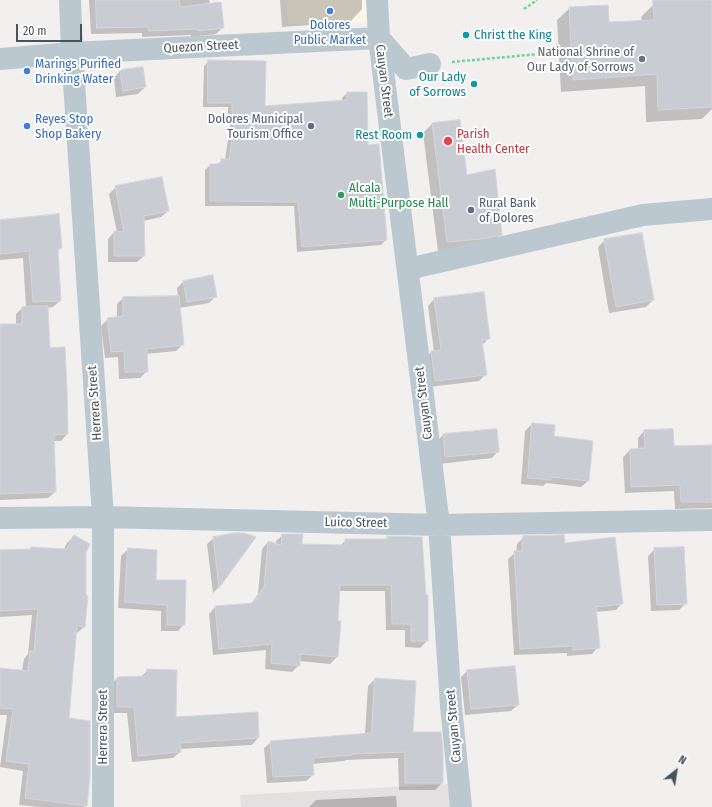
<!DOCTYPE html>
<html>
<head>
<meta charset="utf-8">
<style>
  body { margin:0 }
  #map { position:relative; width:712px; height:807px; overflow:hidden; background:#f2efef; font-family:"Fira Sans Condensed",sans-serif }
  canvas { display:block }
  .north { position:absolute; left:656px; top:751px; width:40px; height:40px; -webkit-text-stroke:3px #fff; paint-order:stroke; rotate:30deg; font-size:11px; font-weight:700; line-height:16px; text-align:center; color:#46545e }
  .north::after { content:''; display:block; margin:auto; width:14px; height:18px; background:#46545e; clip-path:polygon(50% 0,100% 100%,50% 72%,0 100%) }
  .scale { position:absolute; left:16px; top:24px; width:66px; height:18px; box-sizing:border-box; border:2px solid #46545e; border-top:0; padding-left:5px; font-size:12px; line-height:14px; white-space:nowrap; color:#46545e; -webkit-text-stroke:3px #fff; paint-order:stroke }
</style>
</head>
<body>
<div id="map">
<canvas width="712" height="807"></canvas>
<div class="north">N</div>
<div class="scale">20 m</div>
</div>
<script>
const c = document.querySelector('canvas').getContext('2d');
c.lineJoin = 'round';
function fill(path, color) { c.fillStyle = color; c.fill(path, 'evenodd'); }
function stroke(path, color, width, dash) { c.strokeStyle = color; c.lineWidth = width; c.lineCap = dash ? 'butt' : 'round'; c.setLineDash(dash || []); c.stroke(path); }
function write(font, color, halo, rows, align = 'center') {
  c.font = font + ' "Fira Sans Condensed",sans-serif'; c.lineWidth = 4; c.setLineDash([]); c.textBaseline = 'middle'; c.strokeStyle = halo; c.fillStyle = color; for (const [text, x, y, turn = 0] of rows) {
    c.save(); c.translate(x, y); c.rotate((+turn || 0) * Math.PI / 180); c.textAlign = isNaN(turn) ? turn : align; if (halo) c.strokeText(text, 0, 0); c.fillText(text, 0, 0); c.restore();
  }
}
const commercial = new Path2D(`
  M 287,0 L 372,0 L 373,22 L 288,24 Z`);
const education = new Path2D(`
  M 450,784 L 453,807 L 241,807 L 240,795 Z`);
const shadow = new Path2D(`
  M 89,0 L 209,0 L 210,4 L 223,27 L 216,34 L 191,37 L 191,35 L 142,37 L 142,33 L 91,34 Z
  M 280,0 L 362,0 L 362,9 L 350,22 L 282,27 Z
  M 698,0 L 712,0 L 712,109 L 702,119 L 646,122 L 645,86 L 561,92 L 557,20 L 570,8 L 608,23 L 642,21 L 641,17 L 654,4 Z
  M 209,61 L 264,107 L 342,102 L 342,98 L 347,93 L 367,146 L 378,145 L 386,240 L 381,245 L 297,252 L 294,206 L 205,206 L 205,170 L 210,165 L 217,165 L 222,160 L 225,160 L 231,119 L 228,119 L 228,107 L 203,107 L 204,66 Z
  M 120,71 L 145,87 L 138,94 L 116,97 L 114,78 Z
  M 432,124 L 501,234 L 492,243 L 438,251 L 423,133 Z
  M 116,187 L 168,211 L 161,217 L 143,221 L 144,256 L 137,262 L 108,262 L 108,239 L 114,232 L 117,232 L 109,194 Z
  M 0,221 L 61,248 L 57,252 L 60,301 L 53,307 L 47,308 L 49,349 L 64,348 L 67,434 L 61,441 L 53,441 L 55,492 L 48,498 L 0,500 L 0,325 L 16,325 L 16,314 L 22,308 L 26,308 L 23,258 L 0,260 Z
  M 605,240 L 653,300 L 646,307 L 609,313 L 598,247 Z
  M 183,282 L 216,296 L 209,303 L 179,308 L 183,344 L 176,351 L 146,354 L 147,371 L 140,378 L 119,379 L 118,357 L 105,358 L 101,326 L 108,319 L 117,318 L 117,304 L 123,298 L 178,297 L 177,288 Z
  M 434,299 L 489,338 L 482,345 L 486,374 L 479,381 L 429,387 L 425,359 L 431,352 L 434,352 L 428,306 Z
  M 532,424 L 553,437 L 588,481 L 581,487 L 546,483 L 543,486 L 521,484 L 525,431 Z
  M 496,430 L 498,451 L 492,458 L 439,464 L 436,442 L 443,435 Z
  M 644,431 L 673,447 L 712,451 L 712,508 L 675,509 L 674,491 L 625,493 L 623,457 L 630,450 L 638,450 L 638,438 Z
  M 283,535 L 301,545 L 340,546 L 346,540 L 385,540 L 387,537 L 427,641 L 420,648 L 405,647 L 405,630 L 386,630 L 385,591 L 339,591 L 337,621 L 340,622 L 337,657 L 330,664 L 299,661 L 299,665 L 292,672 L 265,669 L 266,650 L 213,655 L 209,614 L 215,607 L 251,604 L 258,594 L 262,549 L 268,542 L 276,545 L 276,541 Z
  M 74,536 L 85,553 L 84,627 L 77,633 L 75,633 L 68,719 L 86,805 L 84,807 L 39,807 L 19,805 L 23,771 L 0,767 L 7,715 L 0,715 L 0,669 L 22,671 L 24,659 L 28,654 L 32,615 L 0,617 L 0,551 L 29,550 L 31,548 L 64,549 L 67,543 Z
  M 254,537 L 218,588 L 213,593 L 207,544 L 214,538 Z
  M 524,537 L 564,544 L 622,603 L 616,610 L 596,612 L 598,647 L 592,654 L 567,656 L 567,653 L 514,655 L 508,559 L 516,552 L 517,544 Z
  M 128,549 L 155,581 L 184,624 L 178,631 L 161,631 L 161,611 L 118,608 L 121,556 Z
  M 655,549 L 686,603 L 679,610 L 651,611 L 648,556 Z
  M 148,670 L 175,718 L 258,738 L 252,745 L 180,749 L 180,752 L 173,758 L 132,762 L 127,713 L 111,713 L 111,685 L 117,678 L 141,677 Z
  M 468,670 L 518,705 L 511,711 L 465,715 L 461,677 Z
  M 375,679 L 412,733 L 442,749 L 442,783 L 435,790 L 399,790 L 398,758 L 346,760 L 344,761 L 312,764 L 313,775 L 306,781 L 267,783 L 264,748 L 271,742 L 365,734 L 368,686 Z
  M 396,796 L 397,807 L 309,807 L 316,800 Z`);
const building = new Path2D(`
  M 96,0 L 179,0 L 180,7 L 221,2 L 224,28 L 198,31 L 197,29 L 149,31 L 148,27 L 97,28 Z
  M 653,0 L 712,0 L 712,107 L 658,110 L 657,74 L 573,80 L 569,7 L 608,5 L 609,22 L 654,20 Z
  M 208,60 L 266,61 L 265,106 L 347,100 L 347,92 L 367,92 L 368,145 L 379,144 L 387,240 L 302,247 L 298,202 L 210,201 L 210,164 L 221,164 L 221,159 L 229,159 L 236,114 L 232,114 L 232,103 L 208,103 Z
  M 143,67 L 146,87 L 123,91 L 120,70 Z
  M 460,120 L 467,175 L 495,169 L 502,235 L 482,239 L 447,242 L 432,123 Z
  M 162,177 L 169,211 L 144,216 L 145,256 L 114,256 L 114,231 L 124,232 L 115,186 Z
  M 59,214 L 62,248 L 58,249 L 61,301 L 33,302 L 29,251 L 0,254 L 0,220 Z
  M 642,233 L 654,300 L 616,307 L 604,239 Z
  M 213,275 L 217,297 L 187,302 L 183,281 Z
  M 484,292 L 490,339 L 482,340 L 487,375 L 435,381 L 431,351 L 441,350 L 434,298 Z
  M 179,296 L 184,345 L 147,349 L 148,372 L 125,372 L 124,351 L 111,352 L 107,318 L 123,316 L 123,297 Z
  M 48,306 L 50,348 L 65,347 L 67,390 L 68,434 L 54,435 L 56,492 L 0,494 L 0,324 L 22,324 L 22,307 Z
  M 532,423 L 555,425 L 554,436 L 593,441 L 589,481 L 551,477 L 551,480 L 528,478 Z
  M 497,429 L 499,452 L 445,457 L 443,434 Z
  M 673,429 L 674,446 L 712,445 L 712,502 L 681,502 L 680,485 L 631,487 L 630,449 L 645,448 L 644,430 Z
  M 234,533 L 244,533 L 256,537 L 219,588 L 213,537 Z
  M 282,534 L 303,534 L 302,544 L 345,545 L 345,539 L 387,539 L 387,536 L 422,537 L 426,595 L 428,595 L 428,641 L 411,641 L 411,624 L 392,624 L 391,585 L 340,585 L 338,621 L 341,621 L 338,657 L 300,654 L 300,666 L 271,663 L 272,644 L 219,649 L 215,606 L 253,603 L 264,587 L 268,541 L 281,545 Z
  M 74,535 L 90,544 L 86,553 L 86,596 L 88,596 L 85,627 L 77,626 L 69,718 L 90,721 L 90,777 L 87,806 L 25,798 L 29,764 L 6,761 L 13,709 L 0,708 L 0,668 L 28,671 L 30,651 L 34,651 L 38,609 L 0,611 L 0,550 L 31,549 L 31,547 L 66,549 Z
  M 564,535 L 565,543 L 615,537 L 623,604 L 596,607 L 600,648 L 573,650 L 573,646 L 520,649 L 514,551 L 522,551 L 523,536 Z
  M 684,547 L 687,604 L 657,605 L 654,548 Z
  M 128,548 L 157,550 L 156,580 L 186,580 L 185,625 L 167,625 L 167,605 L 125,602 Z
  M 515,666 L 519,705 L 471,709 L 467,670 Z
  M 147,669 L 177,670 L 176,717 L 258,712 L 259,738 L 180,743 L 181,752 L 138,756 L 134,707 L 117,707 L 117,677 L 147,676 Z
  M 375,678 L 416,681 L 413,732 L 441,732 L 443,749 L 443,783 L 405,783 L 405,752 L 352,754 L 352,755 L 313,758 L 314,775 L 273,777 L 270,741 L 371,733 Z`);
const path = new Path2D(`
  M 524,9 L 537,0
  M 452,62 L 539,54`);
const minor = new Path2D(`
  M 70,0 L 72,53 L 103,517 L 103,807
  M 377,0 L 379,38 L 439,525 L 451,706 L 461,807
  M 379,38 L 406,69 L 430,64
  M 0,59 L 72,53 L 379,38
  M 408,269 L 643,215 L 712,209
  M 0,518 L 103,517 L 439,525 L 712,520`);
const markers = [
  [330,11,4,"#3f7fe0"],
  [466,35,4,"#0f9aa8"],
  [642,59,4,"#6b7280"],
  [27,71,4,"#3f7fe0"],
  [474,84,4,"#0f9aa8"],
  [27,126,4,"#3f7fe0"],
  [311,126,4,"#5c6f8a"],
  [420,135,4,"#0f9aa8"],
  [448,141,5,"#e0444e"],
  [341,195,4,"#2e9e5b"],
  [471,210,4,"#5c6f8a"]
];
const shopNames = [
  ["Dolores",330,25,"center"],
  ["Public Market",330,40,"center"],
  ["Marings Purified",35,64],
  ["Drinking Water",35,79],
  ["Reyes Stop",35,119],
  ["Shop Bakery",35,134]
];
const cultureNames = [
  ["Christ the King",474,35,"left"],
  ["Our Lady",466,77],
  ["of Sorrows",466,92],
  ["Rest Room",412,135]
];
const streetNames = [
  ["Quezon Street",201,47,-3],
  ["Cauyan Street",384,81,83],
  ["Herrera Street",95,403,-94],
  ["Cauyan Street",424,403,-97],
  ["Luico Street",356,523,1],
  ["Cauyan Street",454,726,-95],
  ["Herrera Street",103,727,-90]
];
const worshipNames = [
  ["National Shrine of",634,52],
  ["Our Lady of Sorrows",634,67]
];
const serviceNames = [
  ["Dolores Municipal",303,119],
  ["Tourism Office",303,134],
  ["Rural Bank",479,203,"left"],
  ["of Dolores",479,218,"left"]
];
const healthNames = [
  ["Parish",457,134],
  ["Health Center",457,149]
];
const leisureNames = [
  ["Alcala",349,188],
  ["Multi-Purpose Hall",349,203]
];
fill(commercial, '#fdf5e8');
fill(education, '#e3e0e1');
fill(shadow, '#0003');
fill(building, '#c9ccd2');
stroke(building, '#d3d6db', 1);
stroke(path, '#71d29b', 2.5, [3, 2]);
stroke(minor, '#bcc8cf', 22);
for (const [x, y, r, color] of markers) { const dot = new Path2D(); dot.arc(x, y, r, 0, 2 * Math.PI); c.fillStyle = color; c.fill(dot); stroke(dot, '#fff', 1.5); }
write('13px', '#366cbe', '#fff', shopNames, 'left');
write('13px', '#0d838f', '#fff', cultureNames, 'right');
write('13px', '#46545e', '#fff', streetNames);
write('13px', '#5b616d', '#fff', worshipNames, 'right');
write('13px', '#4e5e75', '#fff', serviceNames, 'right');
write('13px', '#be3a42', '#fff', healthNames, 'left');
write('13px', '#27864d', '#fff', leisureNames, 'left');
</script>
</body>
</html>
